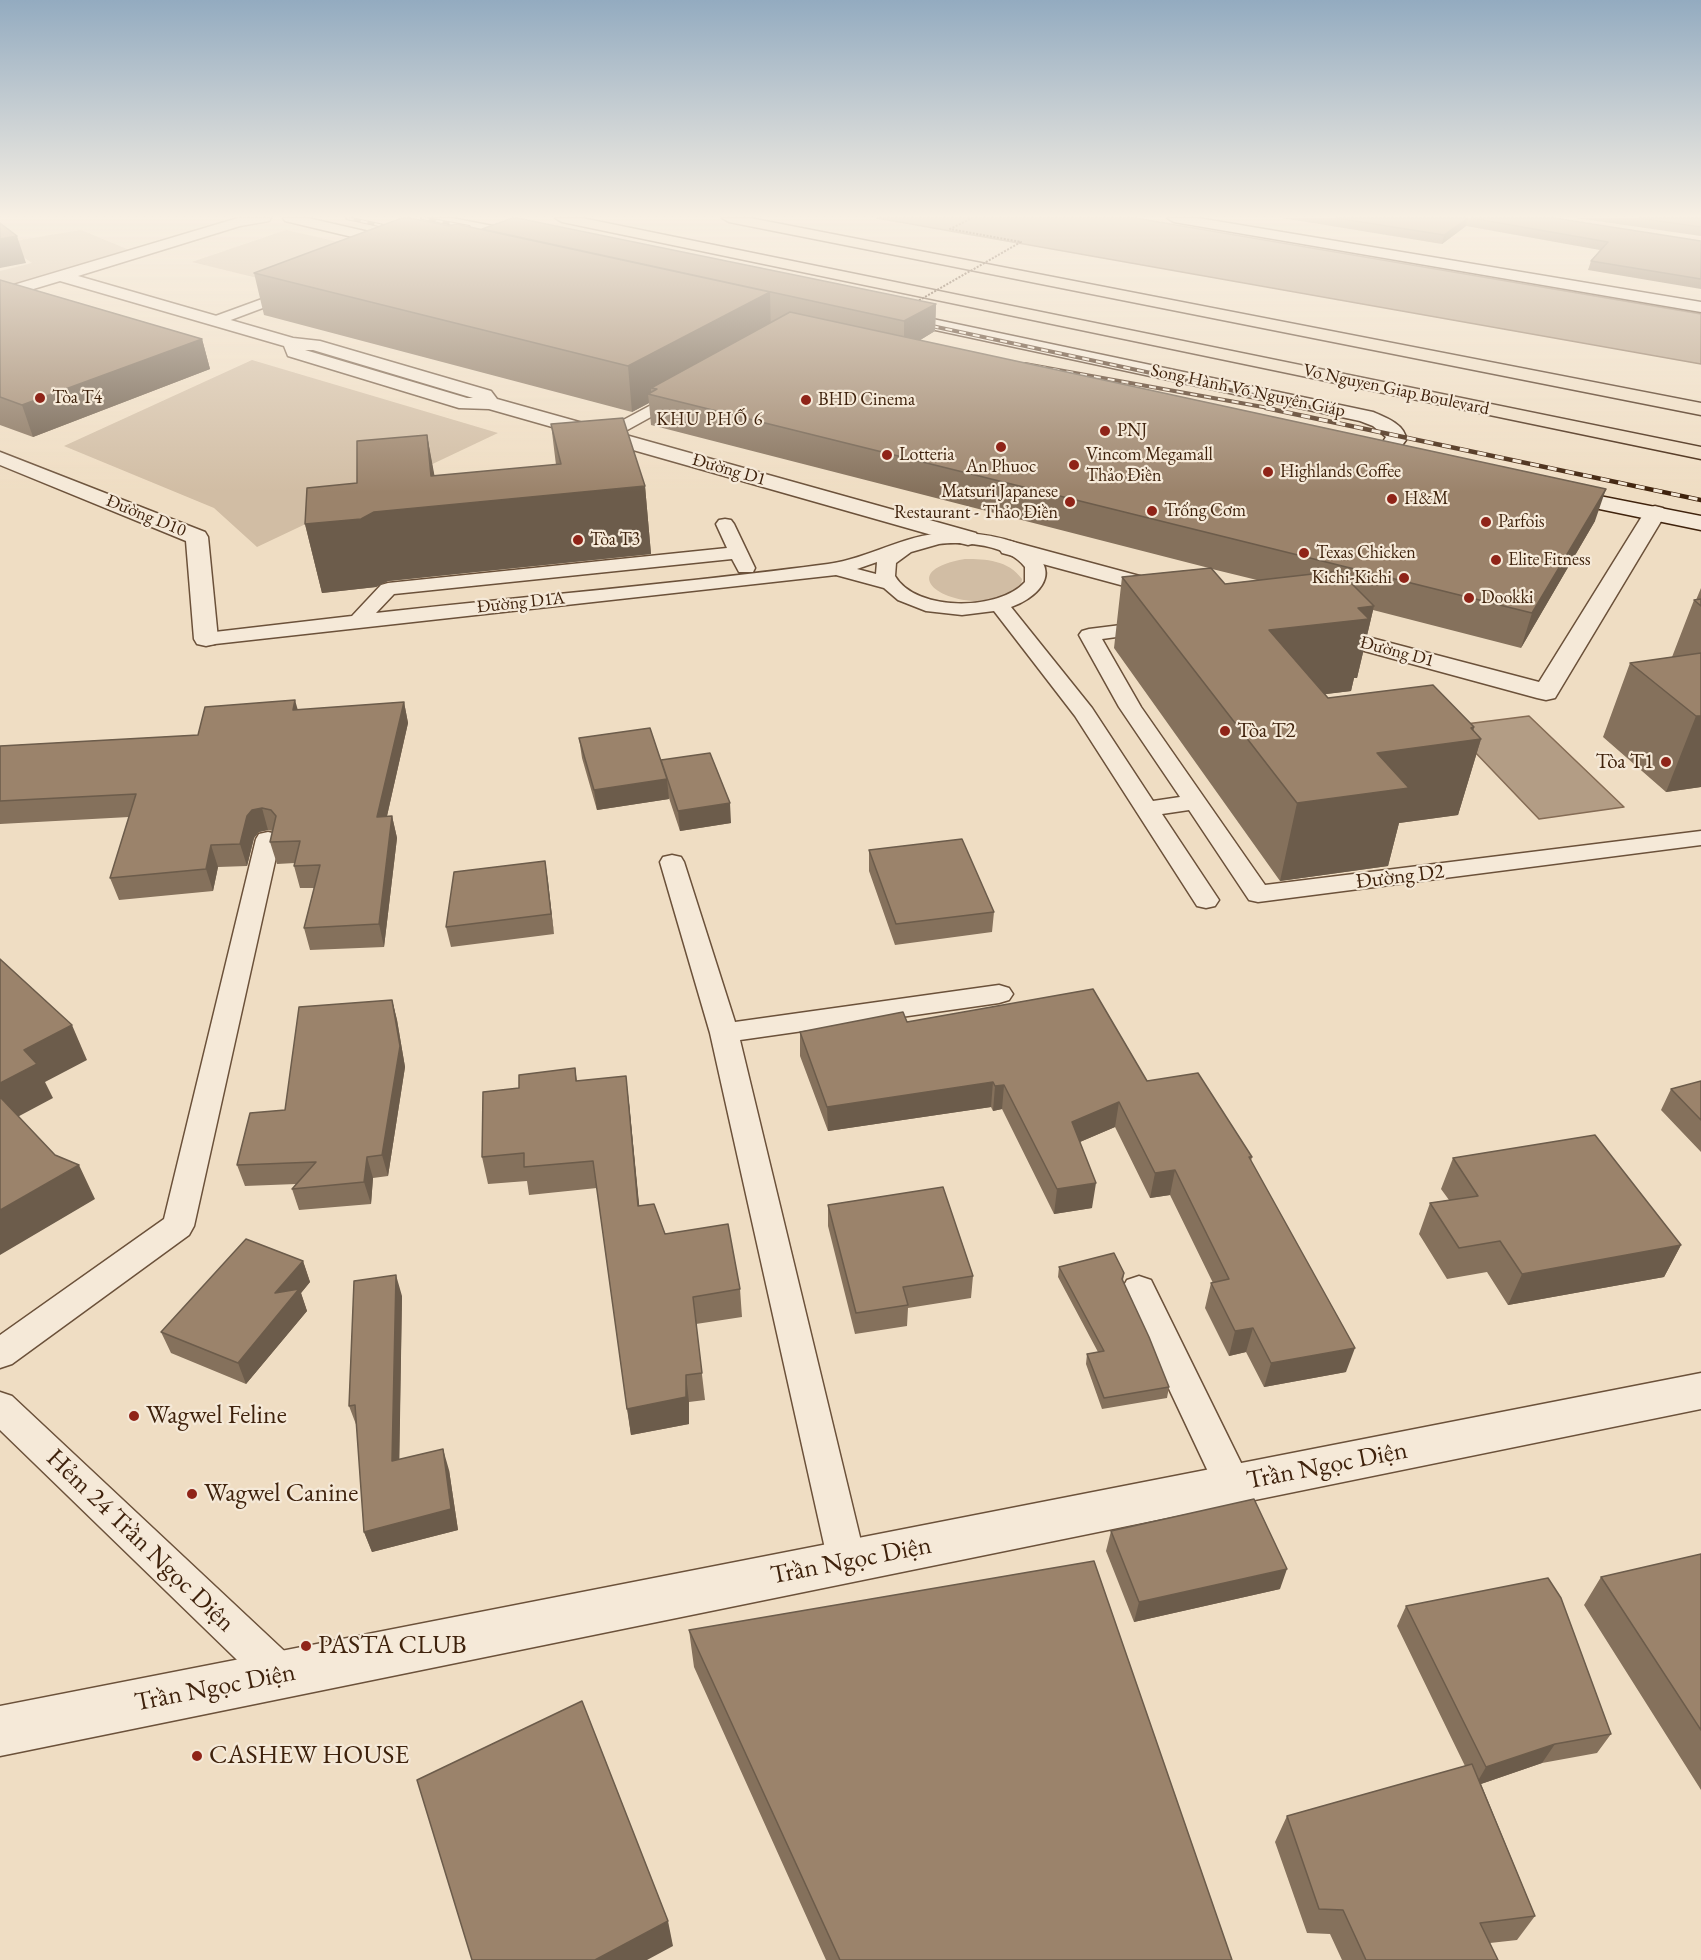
<!DOCTYPE html>
<html>
<head>
<meta charset="utf-8">
<style>
  body { margin:0 }
  canvas { display:block; background:#efddc3 }
</style>
</head>
<body>
<canvas width="1701" height="1960"></canvas>
<script>
const c = document.querySelector('canvas').getContext('2d');
c.lineJoin = 'round';
function fill(path, color) { c.fillStyle = color; c.fill(path, 'evenodd'); }
function stroke(path, color, width, dash) { c.strokeStyle = color; c.lineWidth = width; c.lineCap = dash ? 'butt' : 'round'; c.setLineDash(dash || []); c.stroke(path); }
function write(font, color, halo, rows, align = 'center') {
  c.font = font + ' "EB Garamond",serif'; c.lineWidth = 4.5; c.setLineDash([]); c.textBaseline = 'middle'; c.strokeStyle = halo; c.fillStyle = color; for (const [text, x, y, turn = 0] of rows) {
    c.save(); c.translate(x, y); c.rotate((+turn || 0) * Math.PI / 180); c.textAlign = isNaN(turn) ? turn : align; if (halo) c.strokeText(text, 0, 0); c.fillText(text, 0, 0); c.restore();
  }
}
const green = new Path2D(`
  M 81,230 L 134,252 L 0,292 L 0,271 L 32,263 L 3,243 Z
  M 286,230 L 374,250 L 282,284 L 192,262 Z
  M 252,360 L 498,433 L 257,547 L 214,508 L 64,446 Z
  M 965,559 C 986,559 1008,560 1022,579 C 1021,590 1015,593 1005,597 C 951,614 888,572 965,559 Z`);
const water = new Path2D(`
  M 877,218 L 1135,218 L 1701,314 L 1701,364 Z
  M 1529,716 L 1624,807 L 1539,819 L 1450,726 Z`);
const service = new Path2D(`
  M 295,287 L 300,288 L 302,291 L 300,294 L 220,324 L 210,324 L 208,321 L 210,318 Z
  M 681,389 L 689,394 L 687,397 L 611,439 L 599,439 L 597,436 L 599,433 Z
  M 725,519 L 731,520 L 734,524 L 755,568 L 753,572 L 739,572 L 732,559 L 394,594 L 376,613 C 527,596 678,584 828,564 C 868,559 904,534 946,533 C 972,532 1011,536 1033,552 C 1062,575 1035,599 1011,607 L 1092,708 L 1153,801 L 1180,797 L 1119,707 L 1079,635 L 1082,631 L 1089,629 L 1153,621 L 1160,623 L 1163,627 L 1160,631 L 1102,639 L 1141,707 L 1265,885 L 1701,831 L 1701,845 L 1258,902 L 1249,900 L 1189,810 L 1162,814 L 1219,900 L 1215,906 L 1206,908 L 1197,906 L 1075,716 L 994,611 L 962,615 L 926,611 L 898,600 L 884,588 L 836,575 L 206,645 L 199,643 L 196,639 L 199,635 L 206,633 L 352,616 L 381,585 L 388,583 L 727,548 L 716,524 L 719,520 ZM 939,544 C 964,541 1008,545 1025,567 L 1025,582 C 999,611 916,612 895,576 L 896,563 L 911,552 ZM 877,562 L 876,574 L 857,569 Z
  M 268,832 L 277,834 L 280,839 L 194,1226 L 189,1235 L 12,1364 L 0,1368 L 0,1335 L 164,1219 L 256,839 L 259,834 Z
  M 672,855 L 681,857 L 684,862 L 735,1022 L 999,985 L 1009,988 L 1013,994 L 1009,1000 L 999,1003 L 740,1040 L 866,1562 L 861,1575 L 847,1580 L 833,1575 L 828,1562 L 710,1033 L 660,862 L 663,857 Z
  M 1139,1276 L 1151,1280 L 1246,1473 L 1251,1485 L 1246,1497 L 1233,1501 L 1220,1497 L 1122,1289 L 1127,1280 Z
  M 0,1392 L 12,1396 L 295,1661 L 301,1675 L 295,1689 L 281,1695 L 267,1689 L 0,1430 Z`);
const minor = new Path2D(`
  M 238,218 L 271,218 L 269,221 L 240,226 L 78,276 L 293,338 L 320,341 L 491,391 L 497,399 L 976,533 L 979,538 L 976,543 L 968,545 L 960,543 L 489,409 L 459,408 L 288,356 L 284,346 L 60,281 L 0,299 L 0,289 ZM 305,350 L 313,350 L 473,398 L 467,398 Z
  M 0,452 L 205,532 L 208,537 L 218,639 L 215,644 L 206,646 L 197,644 L 194,639 L 186,541 L 0,465 Z
  M 1655,506 L 1663,508 L 1666,513 L 1555,698 L 1546,700 L 1537,698 L 1313,637 L 1310,632 L 1313,627 L 1322,625 L 1539,682 L 1644,513 L 1647,508 Z
  M 1010,541 L 1173,585 L 1177,590 L 1173,595 L 1165,597 L 1002,553 L 999,548 L 1002,543 Z`);
const tertiary = new Path2D(`
  M 1701,1373 L 1701,1409 L 0,1756 L 0,1706 Z`);
const secondary = new Path2D(`
  M 283,218 L 308,218 L 408,241 L 411,244 L 403,249 L 285,221 Z
  M 426,218 L 452,218 L 529,233 L 537,238 L 529,243 L 433,222 Z
  M 1167,218 L 1198,218 L 1701,302 L 1701,312 L 1174,222 Z
  M 890,310 L 1373,412 C 1385,417 1406,425 1406,440 L 1389,463 L 1382,465 L 1375,463 L 1372,459 L 1386,437 L 1373,426 L 1360,421 L 884,319 L 881,315 L 884,311 Z
  M 1559,488 L 1701,516 L 1701,530 L 1551,499 L 1548,494 L 1551,489 Z`);
const trunk = new Path2D(`
  M 555,218 L 582,218 L 1701,447 L 1701,459 L 562,222 Z
  M 722,218 L 750,218 L 1701,403 L 1701,415 L 729,222 Z`);
const railFar1 = new Path2D(`
  M 347,218 L 397,229
  M 422,218 L 469,227
  M 918,323 L 1314,408
  M 1025,364 L 1274,409`);
const rail = new Path2D(`
  M 1266,408 L 1701,500`);
const pathBridge = new Path2D(`
  M 916,302 L 1021,242 L 950,229 L 972,218`);
const wall = new Path2D(`
  M 1282,218 L 1554,218 L 1701,241 L 1701,289 L 1588,270 L 1591,261 L 1600,250 L 1466,226 L 1442,244 Z
  M 1576,218 L 1701,218 L 1701,236 Z
  M 482,229 L 936,304 L 935,331 L 920,340 L 1595,521 L 1521,648 L 1373,610 L 1357,678 L 1354,678 L 1351,691 L 1325,694 L 1328,698 L 1474,727 L 1473,731 L 1481,739 L 1458,815 L 1399,823 L 1388,866 L 1280,881 L 1114,648 L 1122,577 L 1209,568 L 651,425 L 649,403 L 632,412 L 264,315 L 254,273 ZM 1212,569 L 1257,580 L 1225,584 Z
  M 0,280 L 202,339 L 210,369 L 33,437 L 0,425 Z
  M 551,424 L 645,486 L 651,554 L 388,581 L 376,587 L 322,593 L 305,524 L 357,483 L 427,435 L 434,476 L 556,465 Z
  M 1701,588 L 1701,787 L 1666,792 L 1603,737 L 1630,663 L 1672,657 L 1694,600 L 1696,600 Z
  M 404,702 L 408,723 L 387,816 L 392,816 L 397,838 L 384,947 L 310,950 L 304,928 L 314,888 L 300,888 L 294,866 L 295,863 L 277,864 L 270,842 L 273,831 L 268,830 L 259,832 L 254,838 L 247,866 L 218,867 L 213,891 L 119,900 L 110,878 L 129,817 L 0,824 L 0,746 L 198,735 L 298,710 Z
  M 579,738 L 661,761 L 731,823 L 680,831 L 669,798 L 669,799 L 597,810 L 582,758 Z
  M 869,850 L 994,912 L 992,932 L 895,945 L 869,871 Z
  M 545,861 L 554,934 L 451,947 L 446,927 Z
  M 392,1000 L 397,1020 L 405,1067 L 388,1176 L 373,1178 L 371,1204 L 299,1210 L 292,1189 L 296,1184 L 245,1186 L 237,1165 L 285,1110 Z
  M 907,1022 L 1147,1081 L 1252,1157 L 1251,1161 L 1346,1372 L 1264,1387 L 1246,1352 L 1229,1356 L 1205,1308 L 1211,1283 L 1213,1283 L 1170,1195 L 1150,1198 L 1115,1127 L 1080,1142 L 1092,1208 L 1054,1214 L 1002,1109 L 993,1111 L 991,1107 L 828,1131 L 800,1056 L 800,1032 Z
  M 575,1068 L 577,1081 L 629,1103 L 639,1206 L 665,1234 L 740,1289 L 742,1317 L 696,1324 L 705,1400 L 689,1402 L 689,1424 L 631,1435 L 597,1188 L 529,1195 L 527,1181 L 488,1184 L 482,1157 L 519,1088 Z
  M 1701,1081 L 1701,1152 L 1661,1110 L 1671,1089 Z
  M 1453,1158 L 1681,1245 L 1664,1277 L 1508,1305 L 1487,1272 L 1447,1279 L 1419,1234 L 1430,1203 L 1449,1200 L 1441,1189 Z
  M 828,1205 L 973,1276 L 971,1298 L 908,1308 L 907,1326 L 855,1334 L 828,1226 Z
  M 303,1261 L 310,1282 L 301,1293 L 307,1311 L 246,1384 L 171,1353 L 161,1332 Z
  M 1059,1267 L 1124,1273 L 1123,1281 L 1169,1387 L 1167,1398 L 1102,1409 L 1086,1364 L 1087,1354 L 1098,1352 L 1058,1277 Z
  M 402,1296 L 399,1460 L 449,1470 L 458,1530 L 372,1552 L 364,1532 L 357,1427 L 349,1406 Z
  M 1111,1531 L 1280,1589 L 1134,1622 L 1106,1551 Z
  M 1701,1554 L 1701,1790 L 1584,1605 L 1601,1577 Z
  M 1406,1606 L 1611,1734 L 1597,1753 L 1542,1763 L 1481,1784 L 1535,1916 L 1517,1940 L 1490,1943 L 1498,1960 L 1342,1960 L 1330,1934 L 1307,1933 L 1275,1842 L 1287,1816 L 1465,1766 L 1397,1626 Z
  M 689,1630 L 1232,1960 L 826,1960 L 694,1667 Z`);
const shadedWall = new Path2D(`
  M 1468,218 L 1466,226 L 1442,244 L 1444,235 Z
  M 17,236 L 26,263 L 0,268 L 0,239 Z
  M 770,292 L 771,336 L 657,389 L 651,388 L 651,395 L 648,394 L 649,403 L 632,412 L 628,366 Z
  M 936,304 L 935,331 L 904,350 L 904,321 Z
  M 202,339 L 210,369 L 33,437 L 22,405 Z
  M 427,435 L 439,500 L 645,486 L 651,554 L 388,581 L 376,587 L 322,593 L 305,524 L 431,476 Z
  M 1606,489 L 1595,521 L 1521,648 L 1532,613 Z
  M 1374,606 L 1357,678 L 1354,678 L 1351,691 L 1255,703 L 1269,630 L 1358,608 Z
  M 295,700 L 301,721 L 293,710 Z
  M 404,702 L 408,723 L 382,838 L 377,817 Z
  M 1696,716 L 1701,716 L 1701,787 L 1666,792 Z
  M 1474,727 L 1471,740 L 1481,739 L 1458,815 L 1399,823 L 1388,866 L 1280,881 L 1297,803 L 1377,753 Z
  M 667,779 L 669,799 L 597,810 L 594,790 Z
  M 730,803 L 731,823 L 680,831 L 678,811 Z
  M 262,808 L 268,830 L 259,832 L 254,838 L 247,866 L 240,844 L 247,816 L 252,810 Z
  M 392,816 L 397,838 L 384,947 L 379,924 Z
  M 211,845 L 218,867 L 213,891 L 206,869 Z
  M 545,861 L 548,881 L 554,934 L 551,914 Z
  M 392,1000 L 397,1020 L 405,1067 L 388,1176 L 382,1155 Z
  M 72,1025 L 87,1060 L 45,1082 L 53,1098 L 8,1122 L 0,1106 L 0,1083 L 24,1050 Z
  M 626,1076 L 629,1103 L 642,1233 L 638,1206 Z
  M 993,1082 L 991,1107 L 828,1131 L 827,1107 Z
  M 1004,1085 L 1002,1109 L 993,1111 L 995,1086 Z
  M 1119,1102 L 1115,1127 L 1068,1147 L 1072,1122 Z
  M 367,1157 L 373,1178 L 371,1204 L 364,1182 Z
  M 79,1165 L 95,1199 L 0,1255 L 0,1210 Z
  M 1175,1170 L 1170,1195 L 1150,1198 L 1155,1173 Z
  M 1096,1183 L 1092,1208 L 1054,1214 L 1057,1189 Z
  M 1681,1245 L 1664,1277 L 1508,1305 L 1522,1274 Z
  M 303,1261 L 310,1282 L 301,1293 L 307,1311 L 246,1384 L 238,1363 L 275,1293 Z
  M 396,1275 L 402,1296 L 399,1482 L 392,1461 Z
  M 1253,1328 L 1246,1352 L 1229,1356 L 1235,1331 Z
  M 1355,1348 L 1346,1372 L 1264,1387 L 1271,1363 Z
  M 686,1375 L 689,1402 L 689,1424 L 631,1435 L 627,1409 Z
  M 443,1449 L 449,1470 L 458,1530 L 372,1552 L 364,1532 Z
  M 1287,1569 L 1280,1589 L 1134,1622 L 1139,1602 Z
  M 1555,1744 L 1542,1763 L 1475,1786 L 1486,1767 Z
  M 668,1921 L 673,1946 L 647,1960 L 595,1960 Z`);
const building = new Path2D(`
  M 402,218 L 409,218 L 449,226 L 456,224 L 770,292 L 628,366 L 254,273 Z
  M 513,218 L 517,218 L 936,304 L 904,321 L 482,229 Z
  M 1336,218 L 1468,218 L 1444,235 Z
  M 1471,218 L 1554,218 L 1701,241 L 1701,279 L 1591,261 L 1608,242 Z
  M 1638,218 L 1701,218 L 1701,227 Z
  M 0,223 L 17,236 L 0,239 Z
  M 0,280 L 202,339 L 22,405 L 0,397 Z
  M 790,312 L 1606,489 L 1532,613 L 648,394 L 657,389 L 651,388 Z
  M 623,418 L 645,486 L 374,512 L 361,519 L 305,524 L 307,488 L 357,483 L 357,441 L 427,435 L 431,476 L 561,464 L 551,424 Z
  M 1211,568 L 1225,584 L 1339,571 L 1374,606 L 1358,608 L 1369,619 L 1269,630 L 1328,698 L 1433,685 L 1474,727 L 1471,728 L 1481,739 L 1377,753 L 1409,788 L 1297,803 L 1122,577 Z
  M 1701,599 L 1701,606 L 1694,600 Z
  M 1701,653 L 1701,716 L 1696,716 L 1630,663 Z
  M 295,700 L 293,710 L 404,702 L 377,817 L 392,816 L 379,924 L 304,928 L 320,865 L 294,866 L 300,841 L 270,842 L 276,816 L 271,810 L 262,808 L 252,810 L 247,816 L 240,844 L 211,845 L 206,869 L 110,878 L 136,794 L 0,801 L 0,746 L 198,735 L 205,707 Z
  M 650,728 L 667,779 L 594,790 L 579,738 Z
  M 710,753 L 730,803 L 678,811 L 661,760 Z
  M 962,839 L 994,912 L 896,924 L 869,850 Z
  M 545,861 L 551,914 L 446,927 L 454,872 Z
  M 0,959 L 72,1025 L 24,1050 L 37,1064 L 0,1083 Z
  M 1093,989 L 1147,1081 L 1198,1073 L 1252,1157 L 1249,1157 L 1355,1348 L 1271,1363 L 1253,1328 L 1235,1331 L 1211,1283 L 1229,1279 L 1175,1170 L 1155,1173 L 1119,1102 L 1072,1122 L 1096,1183 L 1057,1189 L 1004,1085 L 995,1086 L 993,1082 L 827,1107 L 800,1032 L 903,1012 L 907,1022 Z
  M 392,1000 L 400,1046 L 382,1155 L 367,1157 L 364,1182 L 292,1189 L 316,1162 L 237,1165 L 250,1113 L 285,1110 L 299,1007 Z
  M 575,1068 L 576,1081 L 626,1076 L 638,1206 L 654,1204 L 665,1234 L 728,1224 L 740,1289 L 693,1297 L 702,1373 L 686,1375 L 686,1397 L 627,1409 L 593,1161 L 524,1167 L 524,1153 L 482,1157 L 483,1092 L 519,1088 L 519,1075 Z
  M 1701,1081 L 1701,1120 L 1671,1089 Z
  M 0,1097 L 55,1155 L 79,1165 L 0,1210 Z
  M 1595,1135 L 1681,1245 L 1522,1274 L 1500,1241 L 1459,1248 L 1430,1203 L 1478,1196 L 1453,1158 Z
  M 943,1187 L 973,1276 L 903,1287 L 908,1305 L 856,1313 L 828,1205 Z
  M 246,1239 L 303,1261 L 275,1293 L 299,1289 L 238,1363 L 161,1332 Z
  M 1114,1253 L 1124,1273 L 1122,1279 L 1149,1337 L 1169,1387 L 1104,1398 L 1087,1354 L 1104,1351 L 1059,1267 Z
  M 396,1275 L 392,1461 L 443,1449 L 451,1509 L 364,1532 L 355,1405 L 349,1406 L 354,1281 Z
  M 1254,1499 L 1287,1569 L 1139,1602 L 1111,1531 Z
  M 1701,1554 L 1701,1730 L 1601,1577 Z
  M 1094,1561 L 1232,1960 L 840,1960 L 689,1630 Z
  M 1548,1578 L 1561,1598 L 1611,1734 L 1555,1744 L 1486,1767 L 1406,1606 Z
  M 582,1701 L 668,1921 L 595,1960 L 472,1960 L 417,1780 Z
  M 1472,1764 L 1535,1916 L 1480,1923 L 1498,1960 L 1366,1960 L 1343,1910 L 1319,1909 L 1287,1816 Z`);
const markers = [
  [40,398,6,"#8f2418"],
  [806,400,6,"#8f2418"],
  [1105,431,6,"#8f2418"],
  [1001,447,6,"#8f2418"],
  [887,455,6,"#8f2418"],
  [1074,465,6,"#8f2418"],
  [1268,472,6,"#8f2418"],
  [1392,499,6,"#8f2418"],
  [1070,502,6,"#8f2418"],
  [1152,511,6,"#8f2418"],
  [1486,522,6,"#8f2418"],
  [578,540,6,"#8f2418"],
  [1304,553,6,"#8f2418"],
  [1496,560,6,"#8f2418"],
  [1404,578,6,"#8f2418"],
  [1469,598,6,"#8f2418"],
  [1225,731,6,"#8f2418"],
  [1666,762,6,"#8f2418"],
  [134,1416,6,"#8f2418"],
  [192,1494,6,"#8f2418"],
  [306,1646,6,"#8f2418"],
  [197,1756,6,"#8f2418"]
];
const farStreetnames = [
  ["Vo Nguyen Giap Boulevard",1396,390,12],
  ["Song Hành Võ Nguyên Giáp",1248,391,12],
  ["Đường D1",729,470,16],
  ["Đường D10",146,516,22],
  ["Đường D1A",521,603,-6],
  ["Đường D1",1397,652,15]
];
const farPoinames = [
  ["Tòa T4",52,398],
  ["BHD Cinema",818,400],
  ["PNJ",1117,431],
  ["Lotteria",899,455],
  ["Vincom Megamall",1086,455],
  ["Thảo Điền",1086,476],
  ["An Phuoc",1001,467,"center"],
  ["Highlands Coffee",1280,472],
  ["Matsuri Japanese",1058,492,"right"],
  ["Restaurant - Thảo Điền",1058,513,"right"],
  ["H&M",1404,499],
  ["Trống Cơm",1164,511],
  ["Parfois",1498,522],
  ["Tòa T3",590,540],
  ["Texas Chicken",1316,553],
  ["Elite Fitness",1508,560],
  ["Kichi-Kichi",1392,578,"right"],
  ["Dookki",1481,598]
];
const farNeighbourhoodnames = [
  ["KHU PHỐ 6",710,420]
];
const poiNames = [
  ["Tòa T2",1237,731],
  ["Tòa T1",1654,762,"right"]
];
const streetNames = [
  ["Đường D2",1400,877,-7]
];
const nearPoinames = [
  ["Wagwel Feline",146,1416],
  ["Wagwel Canine",204,1494],
  ["PASTA CLUB",318,1646],
  ["CASHEW HOUSE",209,1756]
];
const nearStreetnames = [
  ["Trần Ngọc Diện",1327,1466,-11],
  ["Hẻm 24 Trần Ngọc Diện",140,1541,44],
  ["Trần Ngọc Diện",851,1561,-11],
  ["Trần Ngọc Diện",215,1688,-11]
];
fill(green, '#d1bda4');
fill(water, '#b39d85');
stroke(water, '#856c55', 1.5);
stroke(service, '#6b513a', 3);
stroke(minor, '#6b513a', 3);
stroke(tertiary, '#6b513a', 3);
stroke(secondary, '#3f220c', 3);
stroke(trunk, '#3f220c', 3);
fill(service, '#f5e9d8');
fill(minor, '#f5e9d8');
fill(tertiary, '#f5e9d8');
fill(secondary, '#f5e9d8');
fill(trunk, '#efddc3');
stroke(railFar1, '#3f220c', 4);
stroke(rail, '#3f220c', 4.5);
stroke(railFar1, '#f5e9d8', 2, [7]);
stroke(rail, '#f5e9d8', 3, [9]);
stroke(pathBridge, '#3f220c', 2, [2, 1.5]);
fill(wall, '#85715c');
fill(shadedWall, '#6c5c4b');
fill(building, '#9b836b');
stroke(building, '#6c5c4b', 1.5);
const sky = c.createLinearGradient(0, 0, 0, 492);
sky.addColorStop(0, '#93abc0');
sky.addColorStop(0.44, '#f8f0e4');
sky.addColorStop(1, '#f8f0e400');
c.fillStyle = sky;
c.fillRect(0, 0, 1701, 492);
for (const [x, y, r, color] of markers) { const dot = new Path2D(); dot.arc(x, y, r, 0, 2 * Math.PI); c.fillStyle = color; c.fill(dot); stroke(dot, '#f5e9d8', 2); }
write('18px', '#3f220c', '#f5e9d8', farStreetnames);
write('18px', '#3f220c', '#f5e9d8', farPoinames, 'left');
c.letterSpacing = '1.5px';
write('18px', '#3f220c', '#f5e9d8', farNeighbourhoodnames);
c.letterSpacing = '0px';
write('21px', '#3f220c', '#f5e9d8', poiNames, 'left');
write('21px', '#3f220c', '#f5e9d8', streetNames);
write('26px', '#3f220c', '#f5e9d8', nearPoinames, 'left');
write('26px', '#3f220c', '#f5e9d8', nearStreetnames);
</script>
</body>
</html>
